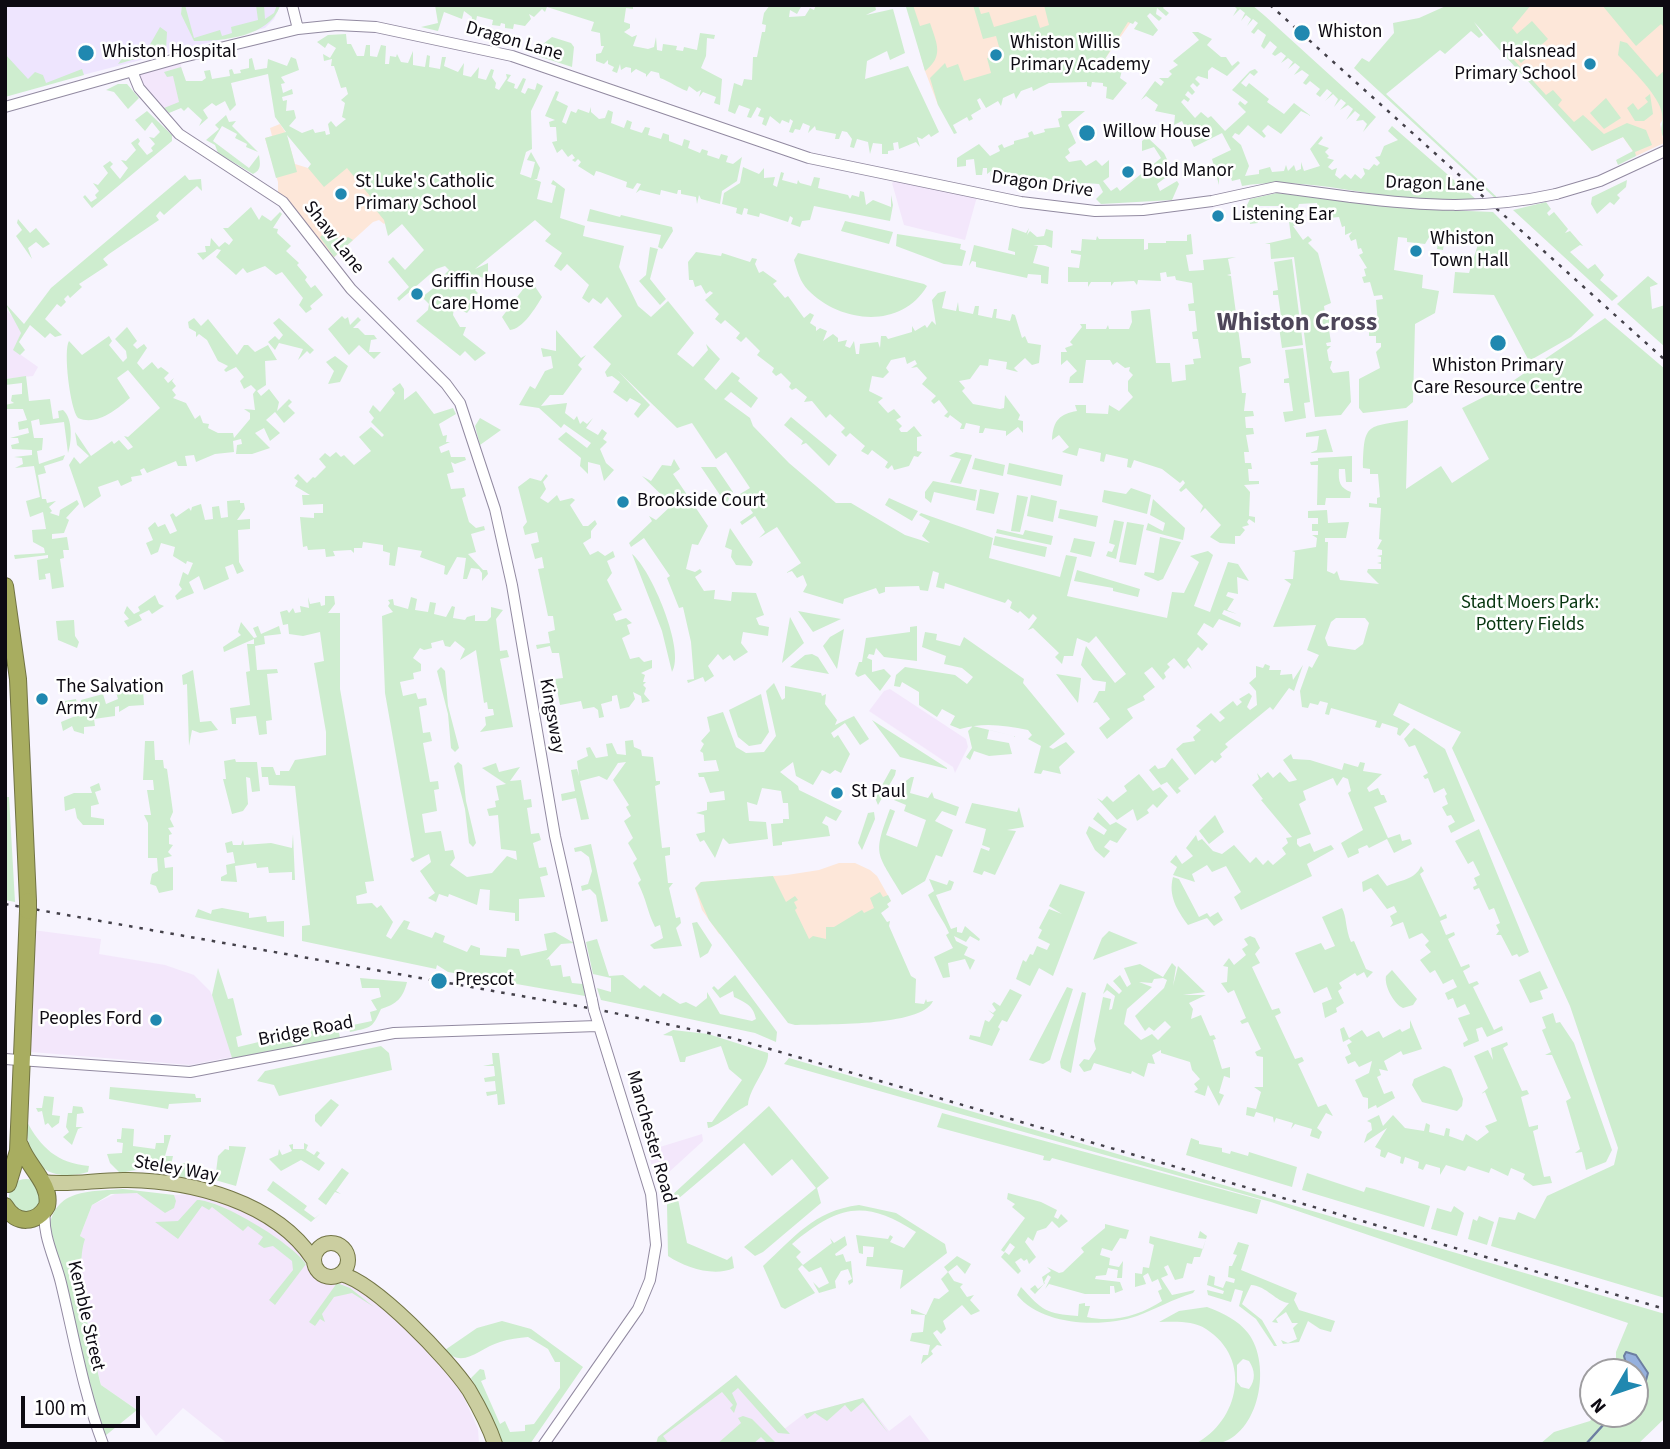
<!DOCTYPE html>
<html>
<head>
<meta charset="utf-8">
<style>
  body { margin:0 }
  #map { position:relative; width:1670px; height:1449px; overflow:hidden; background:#f7f4fe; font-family:"Source Sans 3",sans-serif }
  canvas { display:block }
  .frame { position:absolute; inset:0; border:7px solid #0d0a12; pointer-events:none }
  .north { position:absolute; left:1579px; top:1358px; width:70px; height:70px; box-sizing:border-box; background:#fff; border:2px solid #9e9da0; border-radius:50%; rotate:231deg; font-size:19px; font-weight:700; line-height:28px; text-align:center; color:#0d0a12 }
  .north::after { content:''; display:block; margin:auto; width:24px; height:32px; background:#2088b0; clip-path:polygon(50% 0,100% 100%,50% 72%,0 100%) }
  .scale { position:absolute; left:21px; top:1396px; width:119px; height:32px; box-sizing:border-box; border:4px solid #0d0a12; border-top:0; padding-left:9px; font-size:21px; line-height:24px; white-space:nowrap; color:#0d0a12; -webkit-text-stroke:5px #fff; paint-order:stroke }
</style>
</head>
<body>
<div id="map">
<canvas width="1670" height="1449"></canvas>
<div class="frame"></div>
<div class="north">N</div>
<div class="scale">100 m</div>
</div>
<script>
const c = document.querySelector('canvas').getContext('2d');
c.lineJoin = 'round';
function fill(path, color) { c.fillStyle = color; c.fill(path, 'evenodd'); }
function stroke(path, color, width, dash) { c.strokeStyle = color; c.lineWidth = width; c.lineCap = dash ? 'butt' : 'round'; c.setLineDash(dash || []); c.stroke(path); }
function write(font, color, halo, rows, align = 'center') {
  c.font = font + ' "Source Sans 3",sans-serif'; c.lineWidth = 5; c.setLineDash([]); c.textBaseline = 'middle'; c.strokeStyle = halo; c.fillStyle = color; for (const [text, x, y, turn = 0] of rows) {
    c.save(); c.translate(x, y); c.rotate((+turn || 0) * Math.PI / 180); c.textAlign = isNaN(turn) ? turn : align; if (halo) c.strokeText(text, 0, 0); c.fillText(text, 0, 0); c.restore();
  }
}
const commercial = new Path2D(`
  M 179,58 L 191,104 L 163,115 L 132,71 Z
  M 902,177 L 978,193 L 965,240 L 904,225 L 892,183 Z
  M 5,308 L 18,323 L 21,333 L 14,350 L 38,367 L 33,376 L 5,379 Z
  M 890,689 L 966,739 L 968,747 L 955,773 L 953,767 L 869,711 L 884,691 Z
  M 33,930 L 101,939 L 99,954 L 165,965 L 194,975 L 210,991 L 222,1018 L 232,1057 L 190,1065 L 31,1052 Z
  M 702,1134 L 703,1141 L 668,1173 L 654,1172 L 647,1151 Z
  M 119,1192 L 174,1195 L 208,1193 L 252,1212 L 286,1235 L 321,1274 L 330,1277 L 341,1274 L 366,1288 L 445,1368 L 462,1393 L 478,1429 L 479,1444 L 228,1444 L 183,1408 L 156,1436 L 137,1410 L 101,1385 L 92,1347 L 79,1254 L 84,1239 L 80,1236 L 92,1205 Z
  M 736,1375 L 783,1430 L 804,1414 L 863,1398 L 889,1431 L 910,1415 L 932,1444 L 656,1444 L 658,1437 Z`);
const built = new Path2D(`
  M 5,5 L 280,5 L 280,6 L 274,19 L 265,28 L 5,95 Z`);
const education = new Path2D(`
  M 907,5 L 1143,5 L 1105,59 L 938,105 L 925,71 Z
  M 1526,5 L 1665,5 L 1665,116 L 1660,124 L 1664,143 L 1636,156 L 1623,137 L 1592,151 L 1491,38 Z
  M 280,124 L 286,133 L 295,164 L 308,168 L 353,127 L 411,201 L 384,224 L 379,220 L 373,222 L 329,262 L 278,198 L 278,182 L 265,138 L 272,136 L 270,128 Z
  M 839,863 L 855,863 L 870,870 L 877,876 L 891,901 L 864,917 L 904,1002 L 719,934 L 702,910 L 695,888 L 701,882 L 787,875 L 819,870 Z`);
const green = new Path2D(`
  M 182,5 L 185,5 L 194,38 L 220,30 L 222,36 L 232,33 L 231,27 L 258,20 L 256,5 L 264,5 L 265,19 L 274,13 L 277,5 L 280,6 C 269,37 223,41 194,41 L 181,14 Z
  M 435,5 L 633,5 L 633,9 L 626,8 L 624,22 L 630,24 L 630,28 L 624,32 L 632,37 L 637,35 L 633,46 L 648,49 L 654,47 L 656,37 L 657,50 L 662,51 L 663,44 L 677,46 L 676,50 L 683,51 L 684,47 L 697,50 L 700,33 L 715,35 L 714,39 L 707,38 L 706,56 L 701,68 L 722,79 L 720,105 L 714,103 L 716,97 L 703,92 L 699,97 L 701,90 L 697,92 L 689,86 L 687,91 C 676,87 671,82 660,78 L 659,73 L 651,71 L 646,77 L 646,74 L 636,69 L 631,73 L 631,68 L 626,67 L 621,70 L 620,64 L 617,73 L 612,71 L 614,67 L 608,64 L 608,60 L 604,64 L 596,61 L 596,54 L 601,53 L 604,46 L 601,46 L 600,33 L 591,31 L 594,22 L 547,7 L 545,12 L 542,9 L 534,17 L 529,14 L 531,19 L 525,26 L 514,24 L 513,29 L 505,28 L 505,24 L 501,23 L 500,26 L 492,25 L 493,20 L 477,16 L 475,26 L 471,25 L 472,17 L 464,11 L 462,19 L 444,12 L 438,31 L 421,27 L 438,23 Z
  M 770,5 L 802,5 L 797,14 L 790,10 L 789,17 L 805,16 L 810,8 L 814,10 L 816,5 L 875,5 L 876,10 L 866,15 L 893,9 L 905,53 L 890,60 L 887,51 L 867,61 L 865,79 L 908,66 L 939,132 L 931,137 L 929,134 L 922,139 L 917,137 L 920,147 L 916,142 L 899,149 L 898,142 L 893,143 L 894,150 L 888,151 L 888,154 L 882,154 L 882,144 L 873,143 L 870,154 L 868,142 L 857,139 L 854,148 L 850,147 L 852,139 L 847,132 L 842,131 L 839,139 L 835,139 L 836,134 L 816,130 L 815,126 L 808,133 L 810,126 L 803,123 L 800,130 L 795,129 L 793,133 L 789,132 L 793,121 L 790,119 L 789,123 L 782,120 L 780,124 L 770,116 L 766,126 L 762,124 L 764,118 L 758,116 L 761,109 L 757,107 L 751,118 L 747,117 L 750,109 L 739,105 L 735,114 L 728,111 L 734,83 L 742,86 L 744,79 L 752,80 L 753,57 L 757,57 L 762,32 L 765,32 L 766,25 L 762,24 L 764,13 Z
  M 913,5 L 920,26 L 930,23 C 937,44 944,56 925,71 L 906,7 Z
  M 973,5 L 978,5 L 981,14 L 989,12 L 994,27 L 1036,15 L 1040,28 L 1049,25 L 1044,5 L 1165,5 L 1163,8 L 1169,13 L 1166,16 L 1157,8 L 1156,14 L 1162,18 L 1159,21 L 1150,13 L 1147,16 L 1158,30 L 1153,36 L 1134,29 L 1138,23 L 1135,21 L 1133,24 L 1128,22 L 1105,59 L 1117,57 L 1111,65 L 1119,71 L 1122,70 L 1120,78 L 1127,83 L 1113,100 L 1106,98 L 1107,87 L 1103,86 L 1103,83 L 1092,82 L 1091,87 L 1087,86 L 1087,82 L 1049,83 L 1033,91 L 1032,87 L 1021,91 L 1016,99 L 1014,93 L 1003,98 L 1001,106 L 998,101 L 986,108 L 980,98 L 977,100 L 981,109 L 971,115 L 973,119 L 969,121 L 967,117 L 953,125 L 957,133 L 954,134 L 938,105 L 930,78 L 945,63 L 947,68 L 958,64 L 964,81 L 991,73 L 987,58 L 1001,54 L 996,36 L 983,39 Z
  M 1233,5 L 1252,5 L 1265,16 L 1376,117 L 1363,132 L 1367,124 L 1363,120 L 1356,121 L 1360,115 L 1355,111 L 1346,120 L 1353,109 L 1348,105 L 1340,110 L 1346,103 L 1341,99 L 1334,107 L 1338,99 L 1333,94 L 1325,101 L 1332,93 L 1327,89 L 1320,97 L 1316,94 L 1320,89 L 1310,81 L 1306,85 L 1303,83 L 1309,75 L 1302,70 L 1294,75 L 1300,67 L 1295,63 L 1288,69 L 1293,62 L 1288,58 L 1281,63 L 1286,56 L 1281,52 L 1275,56 L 1272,54 L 1277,47 L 1270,41 L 1264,49 L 1261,46 L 1266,35 L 1258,29 L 1254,34 L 1251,32 L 1258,23 L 1253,19 L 1247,26 L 1251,19 L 1246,15 L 1241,21 L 1245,13 L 1240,9 L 1233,16 L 1237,9 Z
  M 1448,5 L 1531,5 L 1512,28 L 1517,34 L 1532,21 L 1548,39 L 1521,63 L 1505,46 L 1503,48 L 1546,95 L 1553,90 L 1562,100 L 1558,105 L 1574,122 L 1583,115 L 1604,134 L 1627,123 L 1646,130 L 1652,145 L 1635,152 L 1636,156 L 1618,165 L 1616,160 L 1633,151 L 1623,137 L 1592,151 L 1474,22 L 1483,35 L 1479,38 L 1471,31 L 1445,54 L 1440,50 L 1386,94 L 1500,200 L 1497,200 L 1354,68 L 1362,58 L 1369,62 L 1394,33 L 1393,23 L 1419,18 Z
  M 1602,5 L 1665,5 L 1665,28 L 1661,24 L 1636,46 Z
  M 160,27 L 167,32 L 166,50 L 118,64 L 126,53 L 148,48 Z
  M 1192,32 L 1198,32 L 1212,39 L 1207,45 L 1221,57 L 1226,57 L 1232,66 L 1238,61 L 1240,63 L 1227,76 L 1212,67 L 1208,71 L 1208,79 L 1198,76 L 1195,79 L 1200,84 L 1197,87 L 1193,83 L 1190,86 L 1195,92 L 1192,95 L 1188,91 L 1185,95 L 1190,99 L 1188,102 L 1184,99 L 1181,102 L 1195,118 L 1201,112 L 1208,118 L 1211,116 L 1225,131 L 1246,112 L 1238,104 L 1240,101 L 1245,105 L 1248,102 L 1232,90 L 1250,71 L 1255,69 L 1258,72 L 1254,76 L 1250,73 L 1241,83 L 1246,87 L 1249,83 L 1269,99 L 1267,102 L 1284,114 L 1294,103 L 1311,116 L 1301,111 L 1281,134 L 1268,125 L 1262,131 L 1266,136 L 1264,138 L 1248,125 L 1239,135 L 1235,133 L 1232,137 L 1241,145 L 1249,166 L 1245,176 L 1259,174 L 1259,170 L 1270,167 L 1272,172 L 1284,171 L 1286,165 L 1288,171 L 1294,165 L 1296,171 L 1301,169 L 1301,162 L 1304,171 L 1320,166 L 1310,149 L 1321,136 L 1323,138 L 1318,144 L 1329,148 L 1325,152 L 1329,156 L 1327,158 L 1334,160 L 1328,167 L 1332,170 L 1337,168 L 1335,175 L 1340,179 L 1345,174 L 1351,179 L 1355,174 L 1361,179 L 1365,174 L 1363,168 L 1369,170 L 1374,164 L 1377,166 L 1380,163 L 1375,157 L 1380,156 L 1384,146 L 1398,140 L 1388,131 L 1392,126 L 1478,201 C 1445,200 1413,199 1381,195 C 1334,188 1289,178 1242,186 L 1240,179 L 1232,181 L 1229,172 L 1219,175 L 1219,185 L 1212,159 L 1231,150 L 1222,133 L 1194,147 L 1182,121 L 1174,125 L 1175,115 L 1155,111 L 1158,105 L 1146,96 L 1141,100 L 1155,81 L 1161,86 L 1164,82 L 1159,78 L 1168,78 L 1172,74 L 1169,71 L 1178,65 L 1173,61 L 1199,40 Z
  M 346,34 L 347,44 L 351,44 L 357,56 L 364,56 L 366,45 L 370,45 L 370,56 L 377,57 L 381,45 L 386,46 L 385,64 L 389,64 L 390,56 L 396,57 L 397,54 L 401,62 L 408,63 L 413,51 L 413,65 L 425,67 L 427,55 L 430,56 L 429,67 L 440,69 L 442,57 L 446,57 L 444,66 L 458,72 L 464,63 L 463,75 L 471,77 L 479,67 L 478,78 L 486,80 L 491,69 L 494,70 L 492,77 L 496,83 L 495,88 L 499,90 L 507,78 L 506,74 L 511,75 L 507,81 L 515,84 L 514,88 L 517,89 L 523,78 L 526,79 L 521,92 L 525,94 L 528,88 L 535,90 L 537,83 L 543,86 L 531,111 L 532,149 L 526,152 L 520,174 L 531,178 L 535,162 L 527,160 L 531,152 L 540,168 L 537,179 L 534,179 L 541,182 L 537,199 L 552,203 L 556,186 L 551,184 L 553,180 L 565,189 L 560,218 L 585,226 L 583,236 L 624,246 L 619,267 L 638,306 L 651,317 L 668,301 L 694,333 L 677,354 L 693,367 L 708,350 L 706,344 L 720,359 L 704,379 L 716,390 L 732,372 L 740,378 L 738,381 L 758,398 L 751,408 L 731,392 L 724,399 L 750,418 L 753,426 L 789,463 L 836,503 L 851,503 L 905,535 L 930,543 L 922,536 L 930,521 L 919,515 L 921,513 L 993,538 L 989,558 L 1060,577 L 1066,555 L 1077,557 L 1067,596 L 1167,618 L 1172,592 L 1184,593 L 1199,562 L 1190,556 L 1208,551 L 1213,555 L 1194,606 L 1210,612 L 1228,562 L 1238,564 L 1249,581 L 1237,577 L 1238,594 L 1228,592 L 1226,596 L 1234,599 L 1227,610 L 1237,614 L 1224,610 L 1222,614 L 1241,623 L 1240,627 L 1219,619 L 1213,628 L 1204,623 L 1197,634 L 1208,644 L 1202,651 L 1198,647 L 1187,660 L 1192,669 L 1188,665 L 1184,669 L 1174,658 L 1167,664 L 1170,667 L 1164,673 L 1166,677 L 1163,680 L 1152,667 L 1144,673 L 1155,687 L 1143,696 L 1145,700 L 1127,709 L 1133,718 L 1107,739 L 1099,728 L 1110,719 L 1097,702 L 1093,703 L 1099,691 L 1105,691 L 1106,682 L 1093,680 L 1081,665 L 1086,646 L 1115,683 L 1126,674 L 1096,636 L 1089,643 L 1077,638 L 1073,656 L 1064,656 L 1062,664 L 1055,657 L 1059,653 L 1033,628 L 1028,630 L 1037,618 L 1033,614 L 1029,619 L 1020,611 L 1018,613 L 1010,608 L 1012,602 L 1008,599 L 1005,603 L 945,583 L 944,589 L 936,587 L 939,573 L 933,571 L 928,591 L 920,590 L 919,586 L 885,587 L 885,592 L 879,594 L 876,588 L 844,599 L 843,604 L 803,592 L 807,585 L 803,575 L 797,578 L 792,571 L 786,573 L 801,563 L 777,527 L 759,538 L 765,532 L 755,516 L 742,525 L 740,522 L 753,513 L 740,494 L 750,488 L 726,452 L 716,459 L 692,423 L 677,428 L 618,371 L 650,405 L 638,418 L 634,414 L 641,404 L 630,398 L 627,402 L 613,392 L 620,382 L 612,376 L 607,377 L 605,372 L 611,364 L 593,347 L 622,316 L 607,297 L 601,304 L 593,298 L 589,303 L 582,298 L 589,285 L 567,264 L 561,271 L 554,266 L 562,253 L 545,241 L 551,234 L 535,220 L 475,269 L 488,263 L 488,279 L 473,275 L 472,282 L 480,285 L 475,290 L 478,293 L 467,302 L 473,305 L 467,313 L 454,307 L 453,315 L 460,327 L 466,327 L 463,335 L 486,353 L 475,361 L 465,351 L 460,356 L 416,321 L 428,310 L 429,304 L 422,297 L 445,279 L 443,276 L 449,270 L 445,266 L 436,269 L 399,301 L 397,298 L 409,287 L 388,262 L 393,257 L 405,270 L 424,250 L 402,224 L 388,236 L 384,220 L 367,199 L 370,196 L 347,168 L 324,187 L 308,168 L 311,164 L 287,135 L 297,172 L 276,178 L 265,138 L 286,132 L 275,117 L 268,74 L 231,83 L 236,105 L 230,111 L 225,101 L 216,106 L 212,103 L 203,110 L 208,118 L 199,126 L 202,120 L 188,107 L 184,111 L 181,108 L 169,113 L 164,108 L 179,102 L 173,76 L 167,77 L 164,72 L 181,67 L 186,81 L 202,81 L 206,78 L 204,71 L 210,70 L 212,79 L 230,76 L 229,70 L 232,69 L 234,74 L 241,73 L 240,70 L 249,68 L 249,59 L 252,58 L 255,70 L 267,68 L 268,59 L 287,66 L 291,57 L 296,59 L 299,70 L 281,77 L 285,83 L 281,84 L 283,93 L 292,89 L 293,94 L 282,97 L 283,101 L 287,100 L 286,111 L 294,110 L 296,118 L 289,126 L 302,133 L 313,129 L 315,133 L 325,131 L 326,135 L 330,134 L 328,124 L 331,121 L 336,127 L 346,119 L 342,117 L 345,103 L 341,100 L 348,94 L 346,87 L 341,88 L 334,66 L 331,66 L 332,59 L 324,61 L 323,54 L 330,58 L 336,48 L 328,43 L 325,48 L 317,42 L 328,35 Z
  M 552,37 L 571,43 L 574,47 L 572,67 L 538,56 L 543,44 Z
  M 1620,41 L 1627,43 L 1657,77 L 1665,70 L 1665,141 C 1658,128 1664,126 1662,114 C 1660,96 1631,69 1618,55 Z
  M 5,54 L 28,79 L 35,72 L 43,75 L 46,83 L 82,69 L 84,75 L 5,97 Z
  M 118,84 L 127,84 L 139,98 L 128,109 L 114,92 L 106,90 Z
  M 556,91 L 559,92 L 556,100 L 568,106 L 562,122 L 566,124 L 571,111 L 576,113 L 578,109 L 589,113 L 591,107 L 591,112 L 599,119 L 605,118 L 608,110 L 613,112 L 611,123 L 624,128 L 627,120 L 632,122 L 630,129 L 642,133 L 645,127 L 650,128 L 648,135 L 661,139 L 663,133 L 669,135 L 669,141 L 682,146 L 684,139 L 690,141 L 688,148 L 700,153 L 702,149 L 708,151 L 707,155 L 719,159 L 721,154 L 728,156 L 726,162 L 733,164 L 742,157 L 737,181 L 722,191 L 720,204 L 701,199 L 699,195 L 697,204 L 696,197 L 681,194 L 681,190 L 678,190 L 677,194 L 661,190 L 660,195 L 640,190 L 636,193 L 641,184 L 637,183 L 633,189 L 626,187 L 627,182 L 600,172 L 596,171 L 594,176 L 578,166 L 581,162 L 578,159 L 575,162 L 572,160 L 575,158 L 572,154 L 568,157 L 562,149 L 557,153 L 552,142 L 557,141 L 556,127 L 550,127 L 549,122 L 555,120 L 545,116 Z
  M 1650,94 L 1653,114 L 1644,121 L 1635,121 L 1627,108 L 1633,103 L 1638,110 L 1648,102 L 1645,98 Z
  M 1606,98 L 1621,118 L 1604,129 L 1590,113 Z
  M 147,111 L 172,135 L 172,141 L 92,208 L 83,197 L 85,195 L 91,202 L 97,198 L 95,195 L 99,191 L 93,183 L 98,185 L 108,173 L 103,166 L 110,161 L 113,164 L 110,167 L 120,179 L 128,168 L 121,160 L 126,161 L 136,150 L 131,143 L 138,138 L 140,141 L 138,144 L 147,155 L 153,151 L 151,148 L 155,144 L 149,137 L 154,138 L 160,132 L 152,122 L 145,131 L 135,120 Z
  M 1061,111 L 1085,111 L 1068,125 L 1076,143 L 1068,149 L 1070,153 L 1065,157 L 1069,162 L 1081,160 L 1086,166 L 1096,160 L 1102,166 L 1109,160 L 1109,177 L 1103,181 L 1111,191 L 1117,187 L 1120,191 L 1161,158 L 1154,147 L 1142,151 L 1142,141 L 1147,137 L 1164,153 L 1173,172 L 1157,184 L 1160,191 L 1177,181 L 1179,184 L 1172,200 L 1101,204 L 1096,199 L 1103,192 L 1099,184 L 1085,183 L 1084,192 L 1079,192 L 1080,183 L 1067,181 L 1066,190 L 1060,189 L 1061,181 L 1048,179 L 1044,187 L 1042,178 L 1029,176 L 1028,179 L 1011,173 L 1009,178 L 1005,176 L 1005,172 L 993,168 L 990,177 L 991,171 L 987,174 L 987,168 L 983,168 L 982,175 L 976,175 L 974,159 L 966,160 L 966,166 L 957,167 L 957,158 L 979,144 L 990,156 L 1000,151 L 998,146 L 1002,144 L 1004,148 L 1014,144 L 1014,141 L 1029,137 L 1028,133 L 1032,131 L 1034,135 L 1045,132 L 1044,129 L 1060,127 L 1058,119 L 1062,117 Z
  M 226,115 L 229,122 L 236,121 L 232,126 L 258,152 L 246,147 L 247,144 L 235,138 L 237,134 L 222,126 L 213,141 L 249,168 L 259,155 C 260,163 262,170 253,174 L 218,153 L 215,145 L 206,140 L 219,129 L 215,125 Z
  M 743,167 L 759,174 L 764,168 L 764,178 L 775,177 L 773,185 L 777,187 L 781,172 L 784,173 L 782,180 L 797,184 L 798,180 L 800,183 L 811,186 L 814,177 L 820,178 L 818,188 L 848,195 L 850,199 L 852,195 L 859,197 L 860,191 L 864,192 L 866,205 L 873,200 L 891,207 L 891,195 L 893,205 L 890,221 L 814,206 L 810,220 L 802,221 L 800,227 L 791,224 L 793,218 L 790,216 L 788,222 L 760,213 L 759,217 L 747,214 L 748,209 L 744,208 L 742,215 L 736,213 L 737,208 L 722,204 L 724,193 L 740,183 Z
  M 185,175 L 189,180 L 201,179 L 202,191 L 197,186 L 164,215 L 160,211 L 156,216 L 159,220 L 109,254 L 103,259 L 108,265 L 79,284 L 82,287 L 70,298 L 68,295 L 64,299 L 66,302 L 61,307 L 57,304 L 45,319 L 62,335 L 55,337 L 50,333 L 45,338 L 30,325 L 19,342 L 25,350 L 20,355 L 13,350 L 21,333 L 5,303 L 24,324 L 51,288 Z
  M 1627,180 L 1626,187 L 1617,195 L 1620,198 L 1614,205 L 1610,202 L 1597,214 L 1591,204 L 1592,197 Z
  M 1277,193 L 1420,209 L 1493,212 L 1594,315 L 1571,337 L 1529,361 L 1494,295 L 1453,293 L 1455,272 L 1469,273 L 1480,238 L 1445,235 L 1443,250 L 1437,249 L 1439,235 L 1431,234 L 1425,244 L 1407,242 L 1407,238 L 1398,237 L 1394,270 L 1423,275 L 1422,288 L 1439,291 L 1435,313 L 1415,324 L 1413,402 L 1406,408 L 1363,413 L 1359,408 L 1359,379 L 1380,368 L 1376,352 L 1381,347 L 1381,343 L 1376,343 L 1376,336 L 1369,336 L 1369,331 L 1378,324 L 1376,300 L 1383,299 L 1382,295 L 1374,296 L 1370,282 L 1364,283 L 1362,277 L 1366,276 L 1364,269 L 1367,268 L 1359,255 L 1363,253 L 1361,248 L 1358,249 L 1356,239 L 1351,241 L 1349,236 L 1352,232 L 1345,235 L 1345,226 L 1342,227 L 1339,217 L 1319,219 L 1317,203 L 1299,204 L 1294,219 L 1284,218 L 1283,206 L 1257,206 L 1258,223 L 1250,224 L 1247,205 L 1250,199 Z
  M 1546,202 L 1551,209 L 1547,213 L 1549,216 L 1554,212 L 1568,229 L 1565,233 L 1570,231 L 1583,246 L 1580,245 L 1570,252 L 1588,269 L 1595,264 L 1604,275 L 1600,280 L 1618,296 L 1612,301 L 1513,210 Z
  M 251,207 L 259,220 L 262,215 L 271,221 L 280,212 L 282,214 L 273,228 L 278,229 L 277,233 L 291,246 L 286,251 L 299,263 L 297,265 L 307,277 L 305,280 L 311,288 L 315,285 L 323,295 L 310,306 L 312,309 L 306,313 L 299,305 L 303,298 L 282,272 L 276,275 L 265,266 L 247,273 L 243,268 L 236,275 L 216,257 L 221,250 L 217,249 L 203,260 L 197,253 L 206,252 L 205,246 L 210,246 L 211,238 L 219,247 L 225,242 L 229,245 L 233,240 L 223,228 L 228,228 Z
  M 590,209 L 620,217 L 621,215 L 672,227 L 673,231 L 662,249 L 658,247 L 661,235 L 587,221 Z
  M 18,219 L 30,233 L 36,228 L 50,244 L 43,248 L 36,242 L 28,248 L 32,259 L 16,236 L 22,230 L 17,223 Z
  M 1300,220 L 1302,223 L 1293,226 L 1303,240 L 1308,236 L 1312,240 L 1308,243 L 1318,253 L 1331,303 L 1324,306 L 1325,314 L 1329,314 L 1327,319 L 1331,319 L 1328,324 L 1331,342 L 1326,343 L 1327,346 L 1331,346 L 1327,350 L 1329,361 L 1332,361 L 1330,368 L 1333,373 L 1349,371 L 1351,402 L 1341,415 L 1315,417 L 1294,257 L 1271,259 L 1270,244 L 1265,244 L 1291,238 L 1289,221 Z
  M 845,221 L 893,232 L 889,244 L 841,231 Z
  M 330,228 L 341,242 L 348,237 L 353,240 L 334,257 L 320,237 Z
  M 1012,228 L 1026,233 L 1029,228 L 1027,235 L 1030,231 L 1037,237 L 1044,236 L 1046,229 L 1053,231 L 1052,248 L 1045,245 L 1033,245 L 1038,246 L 1033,263 L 1049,267 L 1048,284 L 1041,283 L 1041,275 L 1028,274 L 1027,278 L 976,267 L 976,262 L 972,261 L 969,266 L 974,245 L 1015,255 L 1015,252 L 1008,250 Z
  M 897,234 L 961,244 L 960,249 L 966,251 L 962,266 L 944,264 L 896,246 Z
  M 1191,234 L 1193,254 L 1186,255 L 1189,271 L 1204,270 L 1203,260 L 1236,257 L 1228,259 L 1231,274 L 1227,275 L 1231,276 L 1242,358 L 1250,358 L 1251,363 L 1239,367 L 1242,393 L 1246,393 L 1244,411 L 1253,411 L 1254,416 L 1245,417 L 1246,428 L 1253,428 L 1254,434 L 1246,435 L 1249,452 L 1244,452 L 1245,463 L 1251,463 L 1252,469 L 1248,469 L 1249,481 L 1259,481 L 1259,484 L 1244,485 L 1250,492 L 1249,516 L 1255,517 L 1255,523 L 1249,519 L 1247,522 L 1249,525 L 1242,527 L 1245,530 L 1240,536 L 1235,536 L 1235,544 L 1220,543 L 1210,537 L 1221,525 L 1205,508 L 1200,513 L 1203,506 L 1186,488 L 1181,492 L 1179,490 L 1185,483 L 1183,480 L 1180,483 L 1162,469 L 1134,460 L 1131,468 L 1127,467 L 1128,459 L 1106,454 L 1104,462 L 1100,461 L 1101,453 L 1079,448 L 1077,456 L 1062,452 L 1069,447 L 1059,435 L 1052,440 C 1053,420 1060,414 1077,411 L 1075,405 L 1086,405 L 1086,413 L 1108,414 L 1109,405 L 1119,411 L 1133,397 L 1128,391 L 1128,381 L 1133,375 L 1129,371 L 1130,367 L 1125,368 L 1117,362 L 1113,365 L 1110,360 L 1086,360 L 1083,383 L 1069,383 L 1070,377 L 1077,371 L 1067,360 L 1061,365 L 1061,352 L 1067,352 L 1065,348 L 1073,345 L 1070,342 L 1082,327 L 1080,324 L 1086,324 L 1086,329 L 1106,329 L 1108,325 L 1109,329 L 1129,329 L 1132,322 L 1131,311 L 1150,309 L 1156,363 L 1170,363 L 1172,382 L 1186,380 L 1185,365 L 1194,364 L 1193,359 L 1201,358 L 1198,339 L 1193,339 L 1192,332 L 1197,331 L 1195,311 L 1189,311 L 1188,304 L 1194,303 L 1192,283 L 1176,280 L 1175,276 L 1167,277 L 1166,272 L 1160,273 L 1161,281 L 1138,280 L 1137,285 L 1134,281 L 1114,282 L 1111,286 L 1111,282 L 1091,282 L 1088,287 L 1088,282 L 1068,282 L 1068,267 L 1079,268 L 1081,255 L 1071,253 L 1071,250 L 1081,251 L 1082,239 L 1096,240 L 1097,236 L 1099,239 L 1144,239 L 1144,250 L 1148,249 L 1148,243 L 1166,243 L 1166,241 L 1187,241 L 1187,235 Z
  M 650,247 L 658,249 L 650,279 L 666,299 L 660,305 L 639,281 L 646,275 Z
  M 696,252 L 721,256 L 722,253 L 750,262 L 752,258 L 757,259 L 755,264 L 759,273 L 763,271 L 777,281 L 773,284 L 785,298 L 788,296 L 804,318 L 810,313 L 814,315 L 810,323 L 816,327 L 816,331 L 820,328 L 827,331 L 823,341 L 833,334 L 838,338 L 838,342 L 847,340 L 845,346 L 850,348 L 854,341 L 856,354 L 859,354 L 860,344 L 878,342 L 880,348 L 881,336 L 886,336 L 888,339 L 912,332 L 912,326 L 915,331 L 925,325 L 927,328 L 932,321 L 936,325 L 932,300 L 938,293 L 946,291 L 942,308 L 956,311 L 958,302 L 959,311 L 973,314 L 975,306 L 979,306 L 978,315 L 992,318 L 994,309 L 997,309 L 996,318 L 1010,321 L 1012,314 L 1015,315 L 1022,338 L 1025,336 L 1028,343 L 1041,345 L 1039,363 L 1032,365 L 1025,358 L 1014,368 L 1018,372 L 1006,369 L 1007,362 L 989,359 L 988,366 L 980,365 L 970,379 L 959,381 L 965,388 L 962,391 L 973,404 L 1000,409 L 1004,408 L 1005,395 L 1020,415 L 1018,420 L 1023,421 L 1023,433 L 1018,427 L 1006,436 L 1006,431 L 985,428 L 983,433 L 979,433 L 980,426 L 966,423 L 964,429 L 960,429 L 962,424 L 950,415 L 948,418 L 944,416 L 948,412 L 939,400 L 934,404 L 931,401 L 936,396 L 922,384 L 927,378 L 917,367 L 911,368 L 917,364 L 915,360 L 907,364 L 905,357 L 891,360 L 886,368 L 889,372 L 883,378 L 872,376 L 869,391 L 883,398 L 878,402 L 888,413 L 894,409 L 901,417 L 896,420 L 902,426 L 899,429 L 901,432 L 907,432 L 914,426 L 922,436 L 917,437 L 917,451 L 922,452 L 918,457 L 914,456 L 909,466 L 894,470 L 892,465 L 888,469 L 885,467 L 888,462 L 872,450 L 868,455 L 861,451 L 865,446 L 850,433 L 846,437 L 841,432 L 845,428 L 830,414 L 826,418 L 812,401 L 804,402 L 807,397 L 796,388 L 792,390 L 789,387 L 791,383 L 781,373 L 776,376 L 772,372 L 774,368 L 757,355 L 760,351 L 746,337 L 741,342 L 736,338 L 740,333 L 725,320 L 721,324 L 715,319 L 719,314 L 705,300 L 713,293 L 710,291 L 706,294 L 701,285 L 695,287 L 693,280 L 689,280 L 688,262 Z
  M 798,253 L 924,284 L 927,286 C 901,330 840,323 808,290 C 800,282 797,270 794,260 Z
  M 1292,259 L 1303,345 L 1282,348 L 1279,327 L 1276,327 L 1282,323 L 1278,295 L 1273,295 L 1273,291 L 1278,290 L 1274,262 Z
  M 1648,276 L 1658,284 L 1650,287 L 1652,309 L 1665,305 L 1665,347 L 1617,304 Z
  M 527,284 L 534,285 L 542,297 C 536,307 523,329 510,330 L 502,317 Z
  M 342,316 L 345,319 L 348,317 L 350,325 L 358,317 L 361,320 L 353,328 L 358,328 L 365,335 L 374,335 L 377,339 L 371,340 L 369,352 L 381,352 L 374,359 L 359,345 L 349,355 L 328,329 Z
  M 194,318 L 201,326 L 208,319 L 237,355 L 244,345 L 248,345 L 255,352 L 268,345 L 277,360 L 265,361 L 266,385 L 257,391 L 261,396 L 269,389 L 279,402 L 277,411 L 289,399 L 292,402 L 288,406 L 295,413 L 284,423 L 275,412 L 266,420 L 280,433 L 270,441 L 264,428 L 255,433 L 270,448 L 252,454 L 236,454 L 237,445 L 242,444 L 241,439 L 233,441 L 234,452 L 215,454 L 196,462 L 194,455 L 185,456 L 187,466 L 178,466 L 176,461 L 147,473 L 144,468 L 140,470 L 142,475 L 131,477 L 132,481 L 121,486 L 118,480 L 98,487 L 101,496 L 84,508 L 69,465 L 74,457 L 80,464 L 89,456 L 77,445 L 75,432 L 91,456 L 112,441 L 114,444 L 119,440 L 128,450 L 133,447 L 124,436 L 128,437 L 160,408 L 128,370 L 117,378 L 130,398 C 116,410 97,426 78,418 C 70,409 63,350 69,341 L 82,355 L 109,336 L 112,341 L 109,345 L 123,362 L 127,358 L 126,351 L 115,339 L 127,327 L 137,341 L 133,345 L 137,349 L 144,344 L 147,348 L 137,363 L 143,370 L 152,362 L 158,369 L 161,367 L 169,373 L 164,378 L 168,383 L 174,378 L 172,381 L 176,386 L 172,390 L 176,395 L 173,398 L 186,403 L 195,419 L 200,415 L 203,423 L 209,424 L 208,428 L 218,433 L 233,433 L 234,438 L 250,419 L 250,413 L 244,409 L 255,410 L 253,394 L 256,390 L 251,385 L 244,389 L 240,381 L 244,377 L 236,367 L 226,372 L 224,370 L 228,366 L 218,361 L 207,340 L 199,334 L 196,337 L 196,332 L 189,328 L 188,322 Z
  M 279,318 L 314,350 L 310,354 L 307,351 L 298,360 L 303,349 L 279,343 L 275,350 L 268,342 L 275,336 L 279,340 L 283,335 L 273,323 Z
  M 1605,318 L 1665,369 L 1665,1298 L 1491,1246 L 1499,1217 L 1515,1220 L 1518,1212 L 1535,1219 L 1547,1196 L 1614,1165 L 1618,1148 L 1570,1006 L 1452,748 L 1461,732 L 1399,703 L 1393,715 L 1410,724 L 1400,736 L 1397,734 L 1398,728 L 1382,723 L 1380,728 L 1375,727 L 1377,721 L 1331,708 L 1329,715 L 1325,714 L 1328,703 L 1320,701 L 1318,705 L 1310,703 L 1308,708 L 1302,707 L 1300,691 L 1309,666 L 1312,668 L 1319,655 L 1307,650 L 1316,625 L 1273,627 L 1291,584 L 1284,579 L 1293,579 L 1295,552 L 1292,551 L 1316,547 L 1317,538 L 1312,535 L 1318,535 L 1318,531 L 1312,531 L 1312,524 L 1318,524 L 1318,518 L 1308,518 L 1308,511 L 1327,510 L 1328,523 L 1349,522 L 1346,538 L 1325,538 L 1325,542 L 1328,542 L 1327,571 L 1334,574 L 1337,571 L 1340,580 L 1379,584 L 1367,572 L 1368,569 L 1381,569 L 1381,564 L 1377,563 L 1381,562 L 1381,557 L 1377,556 L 1382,555 L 1382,550 L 1377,549 L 1382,540 L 1379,539 L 1381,508 L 1369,507 L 1369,503 L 1377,504 L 1377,498 L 1380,497 L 1378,474 L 1370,474 L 1370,469 L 1363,468 C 1364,423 1366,427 1408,420 L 1406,489 L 1441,466 L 1452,483 L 1489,459 L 1462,408 L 1507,385 ZM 1336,618 L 1365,618 L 1369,623 L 1363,644 L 1355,650 L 1328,646 L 1325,638 L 1331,622 Z
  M 556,330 L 581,358 L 586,355 L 578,365 L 582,369 L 563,395 L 550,395 L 541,406 L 567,403 L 565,413 L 574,420 L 577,416 L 580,424 L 583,421 L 587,424 L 593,418 L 586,428 L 598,435 L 602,429 L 607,433 L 603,439 L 607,442 L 600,449 L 606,463 L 614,470 L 604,481 L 600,465 L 588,462 L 588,474 L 580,466 L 581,458 L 558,439 L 566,432 L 587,448 L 591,443 L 564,424 L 561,428 L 539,408 L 519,405 L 530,386 L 535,389 L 545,371 L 553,368 L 551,356 L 543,357 L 541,348 L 556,351 Z
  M 1303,348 L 1310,402 L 1304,403 L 1306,418 L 1285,422 L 1283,412 L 1293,411 L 1289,383 L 1284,383 L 1284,379 L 1289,378 L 1285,350 Z
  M 335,356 L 348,366 L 340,382 L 328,384 L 334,371 L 326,362 Z
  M 26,376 L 29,401 L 50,399 L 53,419 L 59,418 L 58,411 L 63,410 C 73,418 72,442 68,453 L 64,422 L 40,425 L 39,419 L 31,421 L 34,438 L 43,438 L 42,450 L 37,451 L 39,464 L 65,455 L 63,460 L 44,466 L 46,473 L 38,475 L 42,499 L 46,499 L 47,503 L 56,501 L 49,507 L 52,511 L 50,513 L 59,516 L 60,510 L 77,500 L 79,504 L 66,518 L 69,520 L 64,533 L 52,534 L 52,539 L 67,537 L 69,550 L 63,550 L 64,558 L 60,559 L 64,587 L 52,589 L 50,573 L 45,574 L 46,579 L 39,580 L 37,560 L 48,558 L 48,555 L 15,559 L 14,555 L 45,553 L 44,548 L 33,542 L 32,530 L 46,529 L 43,512 L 30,517 L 26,501 L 40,497 L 34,466 L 15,468 L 23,464 L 22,458 L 14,457 L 32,455 L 32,450 L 12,449 L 11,445 L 19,443 L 18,438 L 10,438 L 29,433 L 28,428 L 19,430 L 18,422 L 27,420 L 23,409 L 5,409 L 5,405 L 14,403 L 11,401 L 12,395 L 22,394 L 22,383 L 5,385 L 6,379 Z
  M 400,383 L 404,389 L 404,400 L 416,391 L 434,414 L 453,408 L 456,414 L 439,424 L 443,436 L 447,435 L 446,442 L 450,442 L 439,447 L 441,453 L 449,450 L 451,457 L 465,457 L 466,460 L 455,464 L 451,462 L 454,472 L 447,474 L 451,489 L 464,488 L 466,496 L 462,498 L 469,522 L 476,528 L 484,526 L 485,530 L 471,534 L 476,552 L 468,554 L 483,570 L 487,570 L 488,574 L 482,581 L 482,573 L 479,569 L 471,568 L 467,579 L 463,579 L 466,558 L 457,557 L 447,575 L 444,574 L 445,566 L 420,557 L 422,551 L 398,547 L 395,566 L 389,565 L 390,553 L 383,551 L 383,545 L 363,542 L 362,548 L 354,548 L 354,553 L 351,550 L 333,551 L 335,556 L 326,557 L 325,549 L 308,550 L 307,546 L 303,547 L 300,517 L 314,518 L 314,513 L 323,513 L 323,504 L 303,505 L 302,495 L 310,495 L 295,486 L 298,481 L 294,478 L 298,474 L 307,483 L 313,477 L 315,478 L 326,467 L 319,459 L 325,453 L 330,457 L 336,452 L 341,457 L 344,455 L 354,465 L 371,451 L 359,437 L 371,427 L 382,437 L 384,435 L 371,422 L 374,418 L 369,412 L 373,405 L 380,412 L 395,393 L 392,389 Z
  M 791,417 L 837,455 L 829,466 L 806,443 L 801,445 L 803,441 L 784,425 Z
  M 480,418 L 501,430 L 480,445 L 475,426 Z
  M 1326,429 L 1333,452 L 1310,453 L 1317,450 L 1319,436 L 1306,437 L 1306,433 Z
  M 956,452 L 972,455 L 961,484 L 950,482 L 961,459 L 949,456 Z
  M 1352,456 L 1352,482 L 1346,482 L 1345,469 L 1339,469 C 1338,482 1340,488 1351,492 L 1350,498 L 1326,498 L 1325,505 L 1317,505 L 1318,465 L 1311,465 L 1310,462 L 1318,461 L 1318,458 Z
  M 975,458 L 1005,465 L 1003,476 L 972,469 Z
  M 674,459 L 680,469 L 673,474 L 708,526 L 698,545 L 692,544 L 686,569 L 695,572 L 700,569 L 702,572 L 695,577 L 704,591 L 715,590 L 714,599 L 731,601 L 732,592 L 756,593 L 764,615 L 756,618 L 759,625 L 769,627 L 768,636 L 743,632 L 741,643 L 748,652 L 734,661 L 730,655 L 723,660 L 718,654 L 708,666 L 714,676 L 705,682 L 703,677 L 688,683 L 687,680 L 694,679 L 691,642 L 683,607 L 679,608 L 667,578 L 670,576 L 644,538 L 631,547 L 629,543 L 652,521 L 649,516 L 656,520 L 672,505 L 642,476 L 651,481 L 662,465 L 671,466 Z
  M 1009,463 L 1063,475 L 1061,486 L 1007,474 Z
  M 701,467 L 716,467 L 733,492 L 726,504 Z
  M 546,474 L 548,476 L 543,482 L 546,489 L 540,498 L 548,503 L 557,495 L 560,501 L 572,498 L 575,500 L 570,505 L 583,526 L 588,526 L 595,520 L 597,524 L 591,531 L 591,538 L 583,543 L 590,555 L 598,551 L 605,556 L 613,551 L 615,557 L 607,561 L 612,573 L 607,580 L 622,610 L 613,614 L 616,621 L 626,618 L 632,623 L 627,625 L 630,634 L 622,638 L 630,659 L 639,657 L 644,662 L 652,660 L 652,668 L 641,673 L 645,675 L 643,682 L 646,682 L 643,685 L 646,688 L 644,694 L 650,701 L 642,703 L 641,696 L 633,692 L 635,699 L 629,707 L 620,709 L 617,695 L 612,696 L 612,701 L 601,704 L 604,717 L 599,718 L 598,710 L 594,707 L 583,709 L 581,701 L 560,705 L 555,679 L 563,678 L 559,653 L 552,653 L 550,646 L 537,649 L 536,645 L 550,643 L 548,632 L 555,630 L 553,616 L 548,616 L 538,569 L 544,568 L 542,557 L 535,559 L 531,544 L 539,542 L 537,532 L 525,535 L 523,527 L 527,522 L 518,487 L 530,478 L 541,481 Z
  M 933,481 L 977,490 L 975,501 L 934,492 L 931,503 L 925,498 L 925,492 Z
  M 1131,488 L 1151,495 L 1147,514 L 1102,502 L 1104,490 L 1126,494 Z
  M 980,489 L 999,493 L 994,514 L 976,510 Z
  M 1017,495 L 1028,497 L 1020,532 L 1011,531 Z
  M 1031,495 L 1057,501 L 1053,522 L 1027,516 Z
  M 889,498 L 918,511 L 912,521 L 885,505 Z
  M 1153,499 L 1185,528 L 1183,540 L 1146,530 L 1148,523 L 1163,531 L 1165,523 L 1150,515 Z
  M 240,500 L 240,503 L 244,503 L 245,509 L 237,520 L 250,519 L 250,529 L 238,530 L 239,562 L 244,571 L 237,574 L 233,564 L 225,567 L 229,579 L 204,590 L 199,576 L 189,582 L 194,593 L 177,600 L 175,596 L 182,589 L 179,585 L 183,572 L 188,575 L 193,563 L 187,561 L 186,564 L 173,556 L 175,547 L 161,543 L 158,552 L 151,555 L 146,543 L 153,540 L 148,528 L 155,522 L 158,527 L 165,524 L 170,534 L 177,531 L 170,515 L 173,513 L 176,517 L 189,508 L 191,511 L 192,507 L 201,504 L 205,520 L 213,519 L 212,507 L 219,506 L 221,518 L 228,517 L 227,501 Z
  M 1060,509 L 1098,516 L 1096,527 L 1058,518 Z
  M 1114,520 L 1124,522 L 1116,559 L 1106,556 L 1108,551 L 1112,552 L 1115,545 L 1109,543 Z
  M 1127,522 L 1144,525 L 1136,565 L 1119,562 Z
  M 730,528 L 753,562 L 751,566 L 736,565 L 731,557 L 732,550 L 725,547 Z
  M 997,529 L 1023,535 L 1025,530 L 1053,536 L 1051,545 L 996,533 Z
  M 995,536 L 1047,547 L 1045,557 L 993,545 Z
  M 1160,537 L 1181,542 L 1163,579 L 1158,581 L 1144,575 L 1145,572 L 1154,573 Z
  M 1074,538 L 1095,542 L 1091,557 L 1070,552 Z
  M 632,554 C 651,569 686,651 672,672 L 662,631 Z
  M 1077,570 L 1140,589 L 1138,597 L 1113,591 L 1113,588 L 1074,581 Z
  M 155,595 L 159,604 L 164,606 L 152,614 L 149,610 L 139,615 L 142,620 L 128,627 L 124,621 L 129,619 L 124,613 L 127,606 L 134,614 L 140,611 L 138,607 Z
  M 325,596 L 334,596 L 335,604 L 328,613 L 340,613 L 340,689 L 374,881 L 365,882 L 367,893 L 356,896 L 357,904 L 372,903 L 377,908 L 381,905 L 393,922 L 386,936 L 391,939 L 404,920 L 410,922 L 407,929 L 432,938 L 435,932 L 445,936 L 443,942 L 467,952 L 471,945 L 480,948 L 480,955 L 506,957 L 507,948 L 519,949 L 521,956 L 547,950 L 544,934 L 555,932 L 574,943 L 561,944 L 546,960 L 549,959 L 551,966 L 561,965 L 563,977 L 570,976 L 572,983 L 583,984 L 585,996 L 448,972 L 437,965 L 436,969 L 302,941 L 302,926 L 310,925 L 295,786 L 269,785 L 268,777 L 262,777 L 261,767 L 273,767 L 276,775 L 280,775 L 280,771 L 289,771 L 295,760 L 326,755 L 326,732 L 314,663 L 324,661 L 320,632 L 303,636 L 289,634 L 288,624 L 283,625 L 280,612 L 287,610 L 289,613 L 293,608 L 295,613 L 301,612 L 300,606 L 309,608 L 308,597 L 310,604 L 320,602 L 321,606 L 325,605 Z
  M 411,597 L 417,599 L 415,610 L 428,612 L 430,602 L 436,603 L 434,614 L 446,617 L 452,606 L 455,607 L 453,618 L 465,620 L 467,617 L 475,615 L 475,621 L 487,621 L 491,617 L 491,607 L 503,610 L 496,619 L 500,651 L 507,650 L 509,657 L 500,659 L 513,727 L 480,732 L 486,725 L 485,717 L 494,715 L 493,709 L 488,709 L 487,702 L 484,703 L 476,650 L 460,660 L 465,649 L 455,641 L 450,647 L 445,646 L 443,640 L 431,643 L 432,648 L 424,650 L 420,648 L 413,658 L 421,664 L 421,671 L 413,673 L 414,679 L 400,682 L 403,696 L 416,693 L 418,699 L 426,698 L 427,705 L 419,707 L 423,733 L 430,732 L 432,741 L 423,743 L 430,782 L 438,781 L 439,789 L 434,790 L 437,811 L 422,814 L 425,833 L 441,831 L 445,851 L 453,850 L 455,858 L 450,865 L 467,877 L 492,873 L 507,856 L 517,860 L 516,851 L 501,849 L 498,815 L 489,816 L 487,809 L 496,807 L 495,801 L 499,800 L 496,786 L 506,784 L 482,768 L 496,763 L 499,772 L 520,767 L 510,781 L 521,780 L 524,800 L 531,799 L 532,807 L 527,808 L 531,834 L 539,833 L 541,840 L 533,843 L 539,868 L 546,867 L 548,875 L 540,877 L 545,897 L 519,899 L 519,921 L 515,921 L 515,913 L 489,910 L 490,890 L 480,889 L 477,905 L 449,894 L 448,897 L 439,894 L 436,902 L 428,898 L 435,893 L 420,871 L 431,862 L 429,854 L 413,862 L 410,859 L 414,857 L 385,693 L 382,616 L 393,612 L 388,606 L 390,603 L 388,600 L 393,599 L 394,605 L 408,609 Z
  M 798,611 L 841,619 L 813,632 Z
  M 790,617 L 804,643 L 782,663 Z
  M 74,620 L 75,636 L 79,642 L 77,648 L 58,640 L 56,621 Z
  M 241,622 L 254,638 L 257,637 L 253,628 L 258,626 L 261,634 L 279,626 L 281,634 L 264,636 L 265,644 L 255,646 L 257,670 L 277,669 L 278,673 L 267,674 L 272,720 L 266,721 L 267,734 L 259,735 L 256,716 L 236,718 L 236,724 L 232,724 L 230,708 L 250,705 L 246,672 L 250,671 L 247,644 L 254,644 L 254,639 L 224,652 L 223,647 L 241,635 L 238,632 Z
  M 917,626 L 917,661 L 884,657 L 876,648 L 874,655 L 869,654 L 867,658 L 872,660 L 872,672 L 884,669 L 891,676 L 880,691 L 865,674 L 858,677 L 855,674 L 859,662 L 862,662 L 866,638 L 910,632 L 910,627 Z
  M 844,629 L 837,669 L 823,646 L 830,637 Z
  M 925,632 L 937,634 L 936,640 L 960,646 L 964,637 L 1024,679 L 1023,683 L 1065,734 L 1049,747 L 1053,749 L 1066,742 L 1075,752 L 1059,767 L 1061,774 L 1043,770 L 1041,774 L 1034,773 L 1041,746 L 1028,739 L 1032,735 L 1028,730 C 1004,725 983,722 960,729 L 950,725 L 955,716 L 942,709 L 937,717 L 919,705 L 919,692 L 902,682 L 900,687 L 894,686 L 896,675 L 905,667 L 955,675 L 967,684 L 973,677 L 962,668 L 944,664 L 946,656 L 922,647 Z
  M 812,654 L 818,657 L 829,674 L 790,667 L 805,655 Z
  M 1265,664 L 1270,666 L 1269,670 L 1281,670 L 1280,675 L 1292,674 L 1293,680 L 1303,665 L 1294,691 L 1289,688 L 1273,710 L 1270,707 L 1225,744 L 1228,747 L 1220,754 L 1222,757 L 1215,763 L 1212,760 L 1195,775 L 1176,749 L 1183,743 L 1195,741 L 1193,737 L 1201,730 L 1196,726 L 1211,713 L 1220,722 L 1225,718 L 1219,712 L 1233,701 L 1237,706 L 1242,702 L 1239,699 L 1249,693 L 1252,696 L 1247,707 L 1250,710 L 1257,705 L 1256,691 L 1249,683 L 1256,677 L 1256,666 L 1263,668 Z
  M 441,667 L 445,671 L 448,706 L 459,748 L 455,752 L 451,748 L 448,714 L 437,671 Z
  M 193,670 L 200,722 L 211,721 L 218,730 L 200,733 L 192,730 L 189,746 L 187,684 L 183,685 L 182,675 Z
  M 1056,674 L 1081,678 L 1078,703 Z
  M 774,683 L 782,700 L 785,698 L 785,686 L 821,693 L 822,696 L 826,694 L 825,704 L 837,720 L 835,725 L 854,716 L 869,739 L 860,745 L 845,723 L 831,733 L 834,738 L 838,735 L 850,754 L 841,773 L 835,770 L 830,774 L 822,770 L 813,785 L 796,776 L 793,762 L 780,772 L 798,786 L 799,790 L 842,811 L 836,821 L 826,816 L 822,823 L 828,826 L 830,836 L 782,842 L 782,845 L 773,846 L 771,824 L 783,823 L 783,819 L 789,819 L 788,803 L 783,803 L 781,791 L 762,788 L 757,805 L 747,802 L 749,821 L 766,822 L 768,839 L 729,844 L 723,838 L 715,858 L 704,840 L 700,842 L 696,834 L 705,832 L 704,815 L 696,813 L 707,810 L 707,802 L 725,800 L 724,791 L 710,793 L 704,777 L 699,777 L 698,773 L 719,771 L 716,760 L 704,761 L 703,753 L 700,751 L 704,744 L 701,741 L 710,731 L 707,717 L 723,712 L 736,747 L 746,753 L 764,752 L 776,736 L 766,691 Z
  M 127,687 L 130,694 L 143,690 L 144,705 L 129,706 L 119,712 L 119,706 L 115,707 L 115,716 L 94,719 L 95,726 L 84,727 L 84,734 L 74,731 L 72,726 L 63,731 L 61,722 L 78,715 L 66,711 L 65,701 L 76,699 L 77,704 L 81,704 L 81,700 L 103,694 L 106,704 L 118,699 L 116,692 Z
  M 761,694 L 769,732 L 761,744 L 749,746 L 738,737 L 729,710 Z
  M 872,720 L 947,768 L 947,769 L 900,757 Z
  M 973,726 L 1018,737 L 989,730 L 987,739 L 1009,743 L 1012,754 L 989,756 L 974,751 L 970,760 L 966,757 L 972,748 L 968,731 Z
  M 1414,728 L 1445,749 L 1475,821 L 1451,833 L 1448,826 L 1455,822 L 1451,815 L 1447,816 L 1442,807 L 1448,804 L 1445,796 L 1447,794 L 1444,788 L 1434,793 L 1428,778 L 1425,779 L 1423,776 L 1428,773 L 1415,745 L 1409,747 L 1404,739 Z
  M 633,740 L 634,747 L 641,750 L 642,756 L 653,757 L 656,781 L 660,781 L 660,784 L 655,786 L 662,848 L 670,847 L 670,855 L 665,856 L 668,883 L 673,883 L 669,888 L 676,918 L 680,917 L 681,923 L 676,928 L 682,946 L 654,949 L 650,945 L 663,938 L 660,925 L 655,927 C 647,911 647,901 638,883 L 641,880 L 633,863 L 637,859 L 628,843 L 633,838 L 624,821 L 631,816 L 626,807 L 629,805 L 613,780 L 626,762 L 618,763 L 607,780 L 599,776 L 580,781 L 589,819 L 581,820 L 576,798 L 562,801 L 561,794 L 575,791 L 571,770 L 577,769 L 579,776 L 577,761 L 588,756 L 586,748 L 590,747 L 596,758 L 608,756 L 606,744 L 612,743 L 617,754 L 626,755 L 625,741 Z
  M 145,741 L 154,741 L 155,760 L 163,760 L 164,768 L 167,769 L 173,812 L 170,819 L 174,827 L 168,828 L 172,834 L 169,835 L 169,844 L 173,845 L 168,852 L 172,856 L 164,858 L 165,868 L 173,867 L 173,890 L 159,893 L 156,886 L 150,884 L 152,874 L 158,871 L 157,858 L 148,858 L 148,823 L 144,815 L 151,815 L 147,790 L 154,790 L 153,780 L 143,780 Z
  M 1291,754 L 1293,759 L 1310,760 L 1342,770 L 1344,763 L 1358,767 L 1360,762 L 1365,763 L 1363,771 L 1382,774 L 1367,788 L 1369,792 L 1378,788 L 1381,795 L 1384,795 L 1387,802 L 1374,807 L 1388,838 L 1400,834 L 1402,841 L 1410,839 L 1412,844 L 1394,853 L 1387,839 L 1369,848 L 1367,845 L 1358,849 L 1359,853 L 1348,858 L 1341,843 L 1363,830 L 1348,793 L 1351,791 L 1348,779 L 1343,777 L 1337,786 L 1333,778 L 1303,791 L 1306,800 L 1299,804 L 1311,834 L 1297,839 L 1297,844 L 1300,847 L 1310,843 L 1314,852 L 1331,845 L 1334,849 L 1307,864 L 1312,876 L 1241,910 L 1234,897 L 1241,892 L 1226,866 L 1212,872 L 1207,865 L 1192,874 L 1195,882 L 1173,875 L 1177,867 L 1170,862 L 1176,855 L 1182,864 L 1193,856 L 1186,848 L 1196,835 L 1198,841 L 1202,839 L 1213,851 L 1222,854 L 1234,845 L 1250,863 L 1256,857 L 1263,865 L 1268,860 L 1273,865 L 1286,854 L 1282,848 L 1288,843 L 1286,838 L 1292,837 L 1261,800 L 1263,799 L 1252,785 L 1259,779 L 1257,773 L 1261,778 L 1268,772 L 1273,778 L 1280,772 L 1289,782 L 1297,780 L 1283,760 Z
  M 1172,758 L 1189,779 L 1178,788 L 1181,791 L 1177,794 L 1167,782 L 1161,785 L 1149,770 L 1155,765 L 1158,769 L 1165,767 Z
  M 235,759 L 236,762 L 257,762 L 260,791 L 252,792 L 250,778 L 246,777 L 248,804 L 243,811 L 232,814 L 223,779 L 226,779 L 224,761 Z
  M 458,762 L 462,765 L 466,801 L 476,843 L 473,847 L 469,843 L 465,809 L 454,766 Z
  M 891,769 L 896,770 L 895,775 L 878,805 L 875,798 Z
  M 1139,774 L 1153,791 L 1160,787 L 1168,796 L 1157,808 L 1153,804 L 1147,810 L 1149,813 L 1137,821 L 1133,809 L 1117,820 L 1097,798 L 1102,801 L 1107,796 L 1113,802 L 1127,791 L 1124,786 Z
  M 911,777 L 914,777 L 910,793 L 928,798 L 932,792 L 934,798 L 959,807 L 956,816 L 942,811 L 935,821 L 953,830 L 942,857 L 936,855 L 925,881 L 902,895 C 877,852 872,857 890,809 L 895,811 L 886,835 L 917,847 L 926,820 L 904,811 L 906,805 L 894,800 L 902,784 Z
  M 99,783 L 101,790 L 95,792 L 99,804 L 91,806 L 91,817 L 104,819 L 104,825 L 83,825 L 77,818 L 75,808 L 65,811 L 64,797 L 74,793 L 92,793 L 90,787 Z
  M 5,797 L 9,797 L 15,902 L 5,900 Z
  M 972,803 L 1017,812 L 1019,807 L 1024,827 L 1007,830 L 1016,831 L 995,875 L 984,871 L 982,875 L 973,872 L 981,848 L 989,851 L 990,848 L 982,845 L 986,829 L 965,823 Z
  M 874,812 L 875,819 L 862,850 L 858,843 L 868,813 Z
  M 1098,812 L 1110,825 L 1116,822 L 1127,829 L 1117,843 L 1110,840 L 1104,847 L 1110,851 L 1104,858 L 1095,850 L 1086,833 L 1089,826 L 1104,835 L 1107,830 L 1093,819 Z
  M 1215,815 L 1224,832 L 1209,844 L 1199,831 Z
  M 1479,829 L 1529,952 L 1519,957 L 1517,954 L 1512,956 L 1501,935 L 1496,935 L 1499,931 L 1496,925 L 1500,923 L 1494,908 L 1489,910 L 1479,888 L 1474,890 L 1473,887 L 1477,885 L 1474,878 L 1480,875 L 1473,861 L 1468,864 L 1455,841 Z
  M 293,834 L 295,880 L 292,880 L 292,872 L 269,873 L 268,867 L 257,868 L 256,863 L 235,866 L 237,882 L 221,881 L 221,877 L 227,874 L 226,865 L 235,863 L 233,852 L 227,853 L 225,843 L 232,841 L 233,845 L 241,845 L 243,840 L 244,845 L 271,843 L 292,848 Z
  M 591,844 L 608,921 L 601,922 L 596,895 L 590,889 L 582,891 L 581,886 L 588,884 L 592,871 L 589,857 L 581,851 L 575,852 L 574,848 Z
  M 1421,866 L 1424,871 L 1420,874 L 1440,917 L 1446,914 L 1447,918 L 1440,921 L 1446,935 L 1454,932 L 1455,935 L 1448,939 L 1461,967 L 1469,964 L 1470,967 L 1463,971 L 1469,984 L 1477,981 L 1479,984 L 1473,987 L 1494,1030 L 1502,1026 L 1503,1030 L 1487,1037 L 1482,1027 L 1476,1029 L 1479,1041 L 1464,1047 L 1463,1043 L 1468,1040 L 1458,1018 L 1470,1014 L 1465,1004 L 1457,1008 L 1453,998 L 1448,1000 L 1445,993 L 1457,987 L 1453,979 L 1443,984 L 1435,970 L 1430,973 L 1420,960 L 1431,952 L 1425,945 L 1429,941 L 1422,933 L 1409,939 L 1403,922 L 1390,927 L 1393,923 L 1390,916 L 1397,912 L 1394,906 L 1387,909 L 1371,888 L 1363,892 L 1362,882 L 1378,874 L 1387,886 C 1400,880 1415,880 1421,866 Z
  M 773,876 L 786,902 L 795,896 L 798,900 L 794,902 L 797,908 L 795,910 L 809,939 L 813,936 L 826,939 L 826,927 L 834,927 L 862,910 L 864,913 L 874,908 L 870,898 L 880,892 L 883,897 L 888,895 L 891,901 L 887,904 L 889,907 L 881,913 L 887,922 L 890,921 L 889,926 L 911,976 L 916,979 L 915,1003 L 924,1004 L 926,999 L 927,1002 L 933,1001 C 922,1027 823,1024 795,1025 L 788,1023 L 709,920 L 695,888 L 701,882 Z
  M 1173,877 L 1179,879 L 1199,917 L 1207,913 L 1210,917 L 1218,912 L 1223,920 L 1214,926 L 1207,918 L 1188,925 C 1177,910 1168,896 1173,877 Z
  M 929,879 L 947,885 L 949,880 L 954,882 L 951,890 L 936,895 L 951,929 L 957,927 L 957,932 L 962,933 L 965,926 L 980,939 L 979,941 L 970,936 L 966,942 L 954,936 L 956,941 L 968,947 L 964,955 L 975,960 L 970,970 L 965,959 L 948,963 L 950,977 L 943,978 L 934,957 L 953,948 L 946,935 L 949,933 C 944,921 935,910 928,895 L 934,891 Z
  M 1060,884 L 1085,892 L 1053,976 L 1039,968 L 1030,986 L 1016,979 L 1023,960 L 1026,962 L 1030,954 L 1033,955 L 1037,946 L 1047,950 L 1050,944 L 1038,938 L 1042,930 L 1039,928 L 1049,909 L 1062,914 L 1049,906 Z
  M 222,908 L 249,913 L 249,918 L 266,916 L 267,922 L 284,921 L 284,937 L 195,917 L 198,909 L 211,914 L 212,910 Z
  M 1342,908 C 1347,917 1345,928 1351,942 L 1354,941 L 1366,969 L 1373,972 L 1367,978 L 1364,972 L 1357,976 L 1355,973 L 1339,983 L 1342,988 L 1338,991 L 1344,1003 L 1336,1008 L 1337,1012 L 1325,1018 L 1322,1003 L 1332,999 L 1327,987 L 1314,993 L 1295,953 L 1321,943 L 1325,950 L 1335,946 L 1322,917 Z
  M 697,922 L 712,945 L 708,953 L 700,958 L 692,923 Z
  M 1109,931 L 1138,943 L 1093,960 L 1102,938 Z
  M 1250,936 L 1255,938 L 1260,948 L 1255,954 L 1260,963 L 1252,967 L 1272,1010 L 1279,1008 L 1281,1013 L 1275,1016 L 1295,1059 L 1302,1057 L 1304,1061 L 1298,1064 L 1318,1107 L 1326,1104 L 1333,1116 L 1326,1113 L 1317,1128 L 1322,1132 L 1319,1139 L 1310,1136 L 1312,1129 L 1295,1124 L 1291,1129 L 1293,1123 L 1276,1118 L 1274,1123 L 1273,1117 L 1256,1112 L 1254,1117 L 1246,1115 L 1247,1107 L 1256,1109 L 1261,1092 L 1254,1087 L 1263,1087 L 1263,1057 L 1257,1056 L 1255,1052 L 1261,1049 L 1248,1022 L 1242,1024 L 1240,1021 L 1246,1018 L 1234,990 L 1228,993 L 1221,983 L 1227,982 L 1228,967 L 1223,966 L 1229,958 L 1234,965 L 1246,955 L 1242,949 L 1248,945 L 1244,939 Z
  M 597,939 L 609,976 L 623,975 L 640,989 L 644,985 L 660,997 L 663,993 L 680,1004 L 686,1002 L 696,1007 L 707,998 L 707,992 L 720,1014 L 752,1021 L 756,1019 C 753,1005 746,1003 734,997 L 733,991 L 720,998 L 712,988 L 714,986 L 718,990 L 735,975 L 777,1032 L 776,1042 L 755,1033 L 601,1000 L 597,988 L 611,992 L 611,978 L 593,974 L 586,942 Z
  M 1172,963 L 1176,967 L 1173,986 L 1178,966 L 1205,992 L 1183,995 L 1206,995 L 1189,1003 L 1193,1009 L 1191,1019 L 1201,1015 L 1210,1036 L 1214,1035 L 1216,1039 L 1213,1040 L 1222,1069 L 1230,1067 L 1230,1078 L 1224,1076 L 1219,1093 L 1224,1095 L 1219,1106 L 1208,1085 L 1205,1096 L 1194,1092 L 1198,1089 L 1194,1084 L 1200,1079 L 1192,1070 L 1190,1062 L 1161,1053 L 1161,1050 L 1152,1055 L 1155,1064 L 1148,1063 L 1144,1077 L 1132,1071 L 1131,1074 L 1094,1063 L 1091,1070 L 1084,1072 L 1079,1065 L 1084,1059 L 1089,1060 L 1096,1049 L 1094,1041 L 1103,997 L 1111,999 L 1109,1010 L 1112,1009 L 1115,996 L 1107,990 L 1103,994 L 1107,983 L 1119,994 L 1122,991 L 1113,981 L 1120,975 L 1127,987 L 1131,984 L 1124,968 L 1140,964 L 1163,977 ZM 1163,978 L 1167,980 L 1164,988 L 1135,1016 L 1145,1031 L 1149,1027 L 1154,1031 L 1165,1021 L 1171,1027 L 1158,1040 L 1152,1034 L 1141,1040 L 1124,1024 L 1127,1009 L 1152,987 L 1139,982 L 1152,983 L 1154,979 Z
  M 218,968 L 228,999 L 233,998 L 242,1035 L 236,1037 L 238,1047 L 271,1039 L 271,1034 L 275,1033 L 277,1039 L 290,1036 L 290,1033 L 318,1030 L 318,1027 L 326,1026 L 327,1029 L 338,1027 L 340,1038 L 233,1061 L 212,995 Z
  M 1392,970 L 1417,999 L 1413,1005 L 1403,1008 C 1394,1004 1384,986 1386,976 Z
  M 1540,971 L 1548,988 L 1540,991 L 1543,999 L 1530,1003 L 1519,980 Z
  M 360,978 L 407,982 C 403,998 397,1004 381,1009 C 372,1028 373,1027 350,1032 L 348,1026 L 372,1021 L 370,1012 L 377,1010 L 371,1000 L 381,997 L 379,988 L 362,988 Z
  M 1067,987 L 1073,989 L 1050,1060 L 1043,1064 L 1029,1060 Z
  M 1010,989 L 1022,995 L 1007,1022 L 1002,1020 L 998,1027 L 1000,1029 L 992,1046 L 969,1039 L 970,1035 L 980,1037 L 985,1020 L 989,1022 L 994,1015 L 988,1010 L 993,1013 L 996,1010 L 992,1004 L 994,1002 L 1000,1006 Z
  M 1082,992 L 1086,993 L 1071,1073 L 1061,1068 L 1060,1062 Z
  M 1553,1013 L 1556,1023 L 1560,1022 L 1574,1043 L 1612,1150 L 1606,1162 L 1586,1170 L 1582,1152 L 1575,1153 L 1580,1149 L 1566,1101 L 1571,1098 L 1552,1055 L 1545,1055 L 1551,1052 L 1542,1030 L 1546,1028 L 1542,1017 Z
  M 1410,1020 L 1422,1049 L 1403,1055 L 1401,1051 L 1384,1061 L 1388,1071 L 1379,1069 L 1381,1075 L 1377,1077 L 1384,1094 L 1392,1091 L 1395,1098 L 1377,1108 L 1376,1105 L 1368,1109 L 1368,1098 L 1363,1097 L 1355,1080 L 1369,1073 L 1372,1061 L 1359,1067 L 1355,1061 L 1348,1064 L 1345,1057 L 1351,1054 L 1347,1045 L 1352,1042 L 1349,1039 L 1343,1042 L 1340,1029 L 1344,1027 L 1349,1038 L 1362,1030 L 1367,1037 L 1379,1031 L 1383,1038 L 1400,1029 L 1402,1032 L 1410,1028 Z
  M 673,1030 L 708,1034 L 768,1053 C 770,1066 749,1088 748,1105 C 737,1110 715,1128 708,1128 L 707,1122 L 712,1122 L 742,1080 L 729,1069 L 721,1046 L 686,1057 L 685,1062 L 680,1062 L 672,1036 L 663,1035 Z
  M 1507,1042 L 1508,1045 L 1503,1048 L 1522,1091 L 1527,1090 L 1529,1094 L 1521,1097 L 1529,1127 L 1538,1125 L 1538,1129 L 1533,1131 L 1544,1177 L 1550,1176 L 1552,1183 L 1533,1186 L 1523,1179 L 1525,1174 L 1511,1168 L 1508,1176 L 1491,1168 L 1489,1173 L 1468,1166 L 1465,1171 L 1446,1165 L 1440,1175 L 1440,1168 L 1426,1164 L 1423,1170 L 1418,1168 L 1419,1162 L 1405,1157 L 1403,1164 L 1400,1163 L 1401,1157 L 1388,1152 L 1385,1158 L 1380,1156 L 1381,1150 L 1375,1147 L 1387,1128 L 1364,1143 L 1367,1134 L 1372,1130 L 1371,1123 L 1367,1121 L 1379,1115 L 1383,1126 L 1393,1115 L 1405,1128 L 1424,1131 L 1426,1123 L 1430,1125 L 1429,1132 L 1444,1136 L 1446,1128 L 1450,1129 L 1449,1136 L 1463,1141 L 1466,1134 L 1477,1141 L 1489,1132 L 1485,1126 L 1497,1121 L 1485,1092 L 1481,1094 L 1488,1088 L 1474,1056 L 1488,1050 L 1493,1060 L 1491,1048 Z
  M 381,1046 L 389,1053 L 392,1070 L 279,1096 L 274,1085 L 257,1081 L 265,1071 Z
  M 492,1053 L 499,1053 L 505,1104 L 498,1105 L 497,1094 L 487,1096 L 486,1092 L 496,1091 L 495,1081 L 485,1082 L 484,1078 L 495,1076 L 494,1066 L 483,1066 L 493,1064 Z
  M 789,1058 L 1665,1314 L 1665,1418 L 1638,1444 L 1540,1444 L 1554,1432 L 1590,1421 L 1596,1414 L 1635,1414 L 1635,1372 L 1616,1372 L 1616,1352 L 1628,1323 L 1271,1202 L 784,1064 Z
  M 1444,1066 L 1451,1069 L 1463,1099 L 1462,1106 L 1457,1111 L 1422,1102 L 1412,1085 L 1414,1079 Z
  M 110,1087 L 195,1094 L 196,1098 L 201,1098 L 201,1102 L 169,1104 L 168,1109 L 109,1099 Z
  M 44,1096 L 54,1097 L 52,1115 L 60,1116 L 59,1123 L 52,1128 L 48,1123 L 45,1125 L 42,1111 L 38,1112 L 36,1108 L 42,1108 Z
  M 331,1099 L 339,1105 L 321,1127 L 315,1121 L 315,1115 Z
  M 73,1106 L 82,1107 L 84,1113 L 77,1114 L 76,1127 L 83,1127 L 78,1129 L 72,1145 L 63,1137 L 69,1132 L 66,1127 L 68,1113 L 72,1113 Z
  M 769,1106 L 829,1178 L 817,1188 L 821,1203 L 763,1252 L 755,1256 L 744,1247 L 816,1188 L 792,1159 L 772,1176 L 744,1143 L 678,1199 L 687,1243 L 727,1260 L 732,1256 L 734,1268 C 714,1277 686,1268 668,1256 L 667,1205 L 670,1197 Z
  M 942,1113 L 1261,1200 L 1257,1214 L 1052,1158 L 1050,1161 L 1043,1160 L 1044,1156 L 937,1127 Z
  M 26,1120 C 41,1148 57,1163 89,1166 L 88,1172 C 45,1184 27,1162 26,1120 Z
  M 122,1128 L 134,1129 L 133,1146 L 155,1149 L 156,1143 L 164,1143 L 164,1135 L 171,1135 L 165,1156 L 173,1156 L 171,1165 L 180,1168 L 183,1163 L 192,1163 L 190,1179 C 158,1172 156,1165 120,1173 L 110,1163 L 107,1154 L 122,1153 L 123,1143 L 117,1142 L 117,1139 L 121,1139 Z
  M 1191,1138 L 1199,1141 L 1199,1144 L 1222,1148 L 1222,1152 L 1230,1154 L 1231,1151 L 1248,1156 L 1249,1152 L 1297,1167 L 1292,1187 L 1186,1155 Z
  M 304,1143 L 308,1145 L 306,1150 L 314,1155 L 317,1151 L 320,1153 L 317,1157 L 325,1163 L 319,1171 L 301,1160 L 281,1171 L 269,1159 L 278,1155 L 279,1149 L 282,1155 L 292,1151 L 289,1145 L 293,1144 L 293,1149 L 304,1149 Z
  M 229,1146 L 246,1147 L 236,1186 L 215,1180 L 218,1156 L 225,1149 L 229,1150 Z
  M 342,1168 L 349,1173 L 336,1191 L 341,1194 L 335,1192 L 326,1205 L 318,1199 Z
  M 1307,1173 L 1364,1192 L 1366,1187 L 1374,1189 L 1430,1206 L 1424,1227 L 1302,1190 Z
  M9 1196a17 17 0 1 1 34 0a17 17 0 1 1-34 0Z
  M 273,1181 L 307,1206 L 304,1210 L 315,1218 L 321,1213 L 311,1222 L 267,1190 Z
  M 123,1189 L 174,1195 L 176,1201 L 174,1208 L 165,1213 L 137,1193 L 111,1194 L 92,1205 L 80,1236 L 85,1239 C 73,1272 93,1350 101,1385 L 137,1410 L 105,1436 L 93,1409 L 49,1229 C 55,1188 89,1192 123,1189 Z
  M 1008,1193 L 1041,1202 L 1057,1210 L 1054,1217 L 1058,1219 L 1061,1214 L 1068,1221 L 1059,1228 L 1052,1221 L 1046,1228 L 1037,1231 L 1033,1241 L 1028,1237 L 1025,1242 L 1036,1257 L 1029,1264 L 1027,1259 L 1024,1261 L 1021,1258 L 1015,1262 L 1021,1271 L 1018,1274 L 1001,1257 L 1005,1252 L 1009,1255 L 1015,1247 L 1010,1243 L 1004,1252 L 1001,1250 L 1025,1218 L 1012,1207 L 1015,1204 L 1007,1199 Z
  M 197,1200 C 221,1200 292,1243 306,1264 L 275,1305 L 269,1300 L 293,1270 L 292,1261 L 273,1246 L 264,1248 L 258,1244 L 263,1237 L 248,1226 L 243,1231 L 212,1207 L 209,1210 L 202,1206 L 178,1239 L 155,1222 L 178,1221 Z
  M 859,1205 L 896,1213 L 945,1244 L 947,1253 L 900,1289 L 903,1270 L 866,1266 L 867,1257 L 873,1257 L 874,1247 L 863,1246 L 863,1254 L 859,1253 L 856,1235 L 888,1239 L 890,1235 L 893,1237 L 890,1242 L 904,1248 L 916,1232 C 864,1198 837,1206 792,1244 L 801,1252 L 796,1257 L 803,1265 L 832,1243 L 830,1238 L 834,1243 L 845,1236 L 847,1245 L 835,1254 L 836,1256 L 843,1254 L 846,1262 L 851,1261 L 853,1282 L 849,1285 L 848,1281 L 852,1279 L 848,1269 L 841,1271 L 835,1281 L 836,1288 L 819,1293 L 813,1282 L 819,1288 L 829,1283 L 821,1267 L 809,1272 L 802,1265 L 798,1269 L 815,1293 L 785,1309 L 781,1307 L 763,1266 C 795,1237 813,1211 859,1205 Z
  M 1454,1206 L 1464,1213 L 1457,1236 L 1431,1229 L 1437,1208 L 1451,1212 Z
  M 1479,1216 L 1494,1222 L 1487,1245 L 1468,1239 L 1473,1219 L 1477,1221 Z
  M 1105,1224 L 1129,1230 L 1126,1239 L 1120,1238 L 1112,1251 L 1102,1248 L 1100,1255 L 1110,1258 L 1109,1265 L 1119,1267 L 1123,1261 L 1122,1278 L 1117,1278 L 1118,1270 L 1108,1268 L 1106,1275 L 1096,1276 L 1095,1279 L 1120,1282 L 1123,1290 L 1115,1293 L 1114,1286 L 1110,1286 L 1110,1294 L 1085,1294 L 1049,1284 L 1045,1289 L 1051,1277 L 1048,1275 L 1044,1282 L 1045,1283 L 1035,1294 L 1030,1289 L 1035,1285 L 1038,1289 L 1044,1284 L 1042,1277 L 1051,1271 L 1047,1267 L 1059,1273 L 1063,1272 L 1084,1252 L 1081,1248 L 1105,1228 Z
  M 1200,1231 L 1207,1236 L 1200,1257 L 1194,1257 L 1192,1264 L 1187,1263 L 1183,1278 L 1175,1280 L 1168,1265 L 1164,1267 L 1168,1275 L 1161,1278 L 1172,1295 L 1195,1290 L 1193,1293 C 1173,1299 1156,1309 1137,1316 C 1102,1328 1042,1326 1017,1295 L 1021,1287 C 1042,1310 1046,1314 1078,1316 L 1079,1304 L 1085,1303 L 1085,1306 L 1090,1306 L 1087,1317 C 1114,1323 1141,1315 1162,1301 L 1158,1291 L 1162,1289 L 1158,1279 L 1152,1282 L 1148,1273 L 1143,1276 L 1146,1284 L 1135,1287 L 1135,1273 L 1142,1274 L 1143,1267 L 1149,1268 L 1154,1245 L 1149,1243 L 1150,1236 L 1203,1249 L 1206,1239 L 1198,1238 Z
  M 1238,1242 L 1249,1245 L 1241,1270 L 1297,1293 L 1294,1300 L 1299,1310 L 1335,1321 L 1331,1332 L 1320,1329 L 1308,1321 L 1299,1342 L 1283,1344 L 1281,1340 L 1288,1343 L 1297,1339 L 1293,1328 L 1298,1323 L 1292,1323 L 1286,1312 L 1276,1319 L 1278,1323 L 1272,1322 L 1289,1303 C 1276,1302 1267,1286 1251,1285 L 1242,1304 L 1262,1320 L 1277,1346 L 1274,1346 L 1256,1319 L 1239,1306 L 1243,1291 L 1235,1289 L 1231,1302 L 1208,1295 L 1207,1290 L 1223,1294 L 1224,1291 L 1207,1285 L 1209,1275 L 1215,1277 L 1214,1285 L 1223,1288 L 1226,1281 L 1234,1283 L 1235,1279 L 1228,1277 L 1229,1266 L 1232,1266 L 1237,1255 L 1233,1254 Z
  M 957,1256 L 971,1264 L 965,1274 L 957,1265 L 948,1272 L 954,1281 L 963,1284 L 960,1287 L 967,1297 L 974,1295 L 970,1300 L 980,1311 L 971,1315 L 962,1305 L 943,1321 L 946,1329 L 941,1334 L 937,1330 L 933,1333 L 942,1346 L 937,1345 L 931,1351 L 933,1354 L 921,1364 L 923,1355 L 928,1355 L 930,1345 L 910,1341 L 912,1333 L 923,1332 L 925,1315 L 911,1314 L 911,1309 L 926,1315 L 934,1298 L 939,1299 L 949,1291 L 941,1279 L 948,1272 L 944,1267 Z
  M 337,1283 L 350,1288 L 374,1307 L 352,1293 L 334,1297 L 322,1314 L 325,1322 L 320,1319 L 315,1326 L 309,1322 Z
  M 1207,1307 C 1223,1313 1238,1320 1248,1333 C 1272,1364 1260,1435 1217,1444 C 1210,1445 1202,1444 1195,1444 C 1239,1421 1253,1359 1206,1329 C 1192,1320 1174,1322 1159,1322 L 1179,1311 ZM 1243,1359 L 1249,1361 C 1255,1370 1256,1380 1249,1389 L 1241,1387 L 1237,1382 L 1237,1365 Z
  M 502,1321 L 531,1329 L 583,1367 L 530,1444 L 501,1444 L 488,1409 L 471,1378 L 480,1369 L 484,1370 L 486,1379 L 481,1381 L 500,1424 L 505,1421 L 510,1432 L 525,1431 L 525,1425 L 534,1424 L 560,1388 L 560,1362 L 555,1362 L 548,1349 L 528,1337 C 519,1338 509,1339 500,1342 C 479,1348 463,1370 445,1350 L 477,1328 Z
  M 736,1375 L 790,1434 L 778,1433 L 738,1388 L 732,1393 L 737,1404 L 734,1413 L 730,1408 L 733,1405 L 722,1392 L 663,1436 L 669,1444 L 656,1444 L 658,1437 Z
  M 863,1398 L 888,1433 L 863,1402 L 851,1412 L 845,1405 L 827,1421 L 815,1413 L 807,1419 L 804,1414 Z
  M 743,1416 L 752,1419 L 777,1444 L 768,1444 L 761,1437 L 753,1444 L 717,1444 L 741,1423 L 738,1418 Z`);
const water = new Path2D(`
  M 1626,1352 L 1636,1355 L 1648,1373 L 1645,1384 L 1636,1398 L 1635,1372 L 1628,1372 L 1624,1356 Z`);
const stream = new Path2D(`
  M 1586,1444 L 1613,1414`);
const minor = new Path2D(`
  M 292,5 L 298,29
  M 132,71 L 139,88 L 179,134 L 283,202 L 351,289 L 446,384 L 460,403 L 495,509 L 512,585 L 555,836 L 592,1000
  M 5,107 L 179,58 L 298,29 L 337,25 L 376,27 L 512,56 L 809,158 L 1021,202 L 1095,211 L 1143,210 L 1212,201 L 1276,187 L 1351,197
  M 1556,194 L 1600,181 L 1665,151
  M 5,1059 L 190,1072 L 394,1033 L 597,1026
  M 45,1210 C 42,1236 55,1258 61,1283 C 74,1337 83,1391 103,1444
  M 544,1444 L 638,1309 L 650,1280 L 656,1245 L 651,1194 L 594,1010`);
const major = new Path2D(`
  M 42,1182 C 71,1186 98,1179 128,1180 C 193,1181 275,1202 313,1259
  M314 1260a17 17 0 1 1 34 0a17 17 0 1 1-34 0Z
  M 341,1274 C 376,1283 448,1359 469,1390 C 479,1407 489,1426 495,1444`);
const highway = new Path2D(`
  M 5,586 L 18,679 L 28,901
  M 8,1184 L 18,1151 L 28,911
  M 5,1206 C 16,1225 37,1224 47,1206 C 52,1184 27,1166 20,1145`);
const rail = new Path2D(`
  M 1270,5 L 1665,360
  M 5,904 L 600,1010 L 732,1038 L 1665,1309`);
const minorBridge = new Path2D(`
  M 1351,197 C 1423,206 1484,210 1556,194
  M 592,1000 L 594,1010`);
const highwayBridge = new Path2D(`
  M 28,911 L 28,901`);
const markers = [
  [1302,33,9,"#2088b0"],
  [86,53,9,"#2088b0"],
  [996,55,7,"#2088b0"],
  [1590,64,7,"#2088b0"],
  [1087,133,9,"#2088b0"],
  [1128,172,7,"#2088b0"],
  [341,194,7,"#2088b0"],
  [1218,216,7,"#2088b0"],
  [1416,251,7,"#2088b0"],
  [417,294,7,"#2088b0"],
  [1498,343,9,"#2088b0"],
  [623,502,7,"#2088b0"],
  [42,699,7,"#2088b0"],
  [837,793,7,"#2088b0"],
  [439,981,9,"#2088b0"],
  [156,1020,7,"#2088b0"]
];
const poiNames = [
  ["Whiston",1318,33],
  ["Whiston Willis",1010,44],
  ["Primary Academy",1010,66],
  ["Whiston Hospital",102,53],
  ["Halsnead",1576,53,"right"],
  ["Primary School",1576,75,"right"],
  ["Willow House",1103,133],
  ["Bold Manor",1142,172],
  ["St Luke's Catholic",355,183],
  ["Primary School",355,205],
  ["Listening Ear",1232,216],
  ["Whiston",1430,240],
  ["Town Hall",1430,262],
  ["Griffin House",431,283],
  ["Care Home",431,305],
  ["Whiston Primary",1498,367,"center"],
  ["Care Resource Centre",1498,389,"center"],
  ["Brookside Court",637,502],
  ["The Salvation",56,688],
  ["Army",56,710],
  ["St Paul",851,793],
  ["Prescot",455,981],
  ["Peoples Ford",142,1020,"right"]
];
const streetNames = [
  ["Dragon Lane",514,42,16],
  ["Dragon Drive",1042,185,8],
  ["Dragon Lane",1435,185,2],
  ["Shaw Lane",333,238,52],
  ["Kingsway",551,716,80],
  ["Bridge Road",306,1032,-11],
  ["Manchester Road",650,1137,74],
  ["Steley Way",176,1170,10],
  ["Kemble Street",85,1316,77]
];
const parkNames = [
  ["Stadt Moers Park:",1530,604],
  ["Pottery Fields",1530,626]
];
const districtNames = [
  ["Whiston Cross",1297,324]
];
fill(commercial, '#f3e7fb');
fill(built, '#eee5fe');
fill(education, '#fde7d9');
fill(green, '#ceedcf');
fill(water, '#96b1de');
stroke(water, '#6d7fa1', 2);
stroke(stream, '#6d7fa1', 2.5);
stroke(minor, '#928aa1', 12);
stroke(major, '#727445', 16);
stroke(highway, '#727445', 18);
stroke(minor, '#fff', 10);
stroke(major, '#cbcea0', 14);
stroke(highway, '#a8ad60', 16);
stroke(rail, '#44414a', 2.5, [3.5, 7]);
stroke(minorBridge, '#928aa1', 12, []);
stroke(highwayBridge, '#727445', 18, []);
stroke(minorBridge, '#fff', 10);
stroke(highwayBridge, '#a8ad60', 16);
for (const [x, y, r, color] of markers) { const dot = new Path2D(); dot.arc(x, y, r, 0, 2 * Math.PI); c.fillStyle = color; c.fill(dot); stroke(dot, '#fff', 2.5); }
write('19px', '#0d0a12', '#fff', poiNames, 'left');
write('19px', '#0d0a12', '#fff', streetNames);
write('19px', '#06350f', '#fff', parkNames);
write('bold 26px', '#4e465a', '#fff', districtNames);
</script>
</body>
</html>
